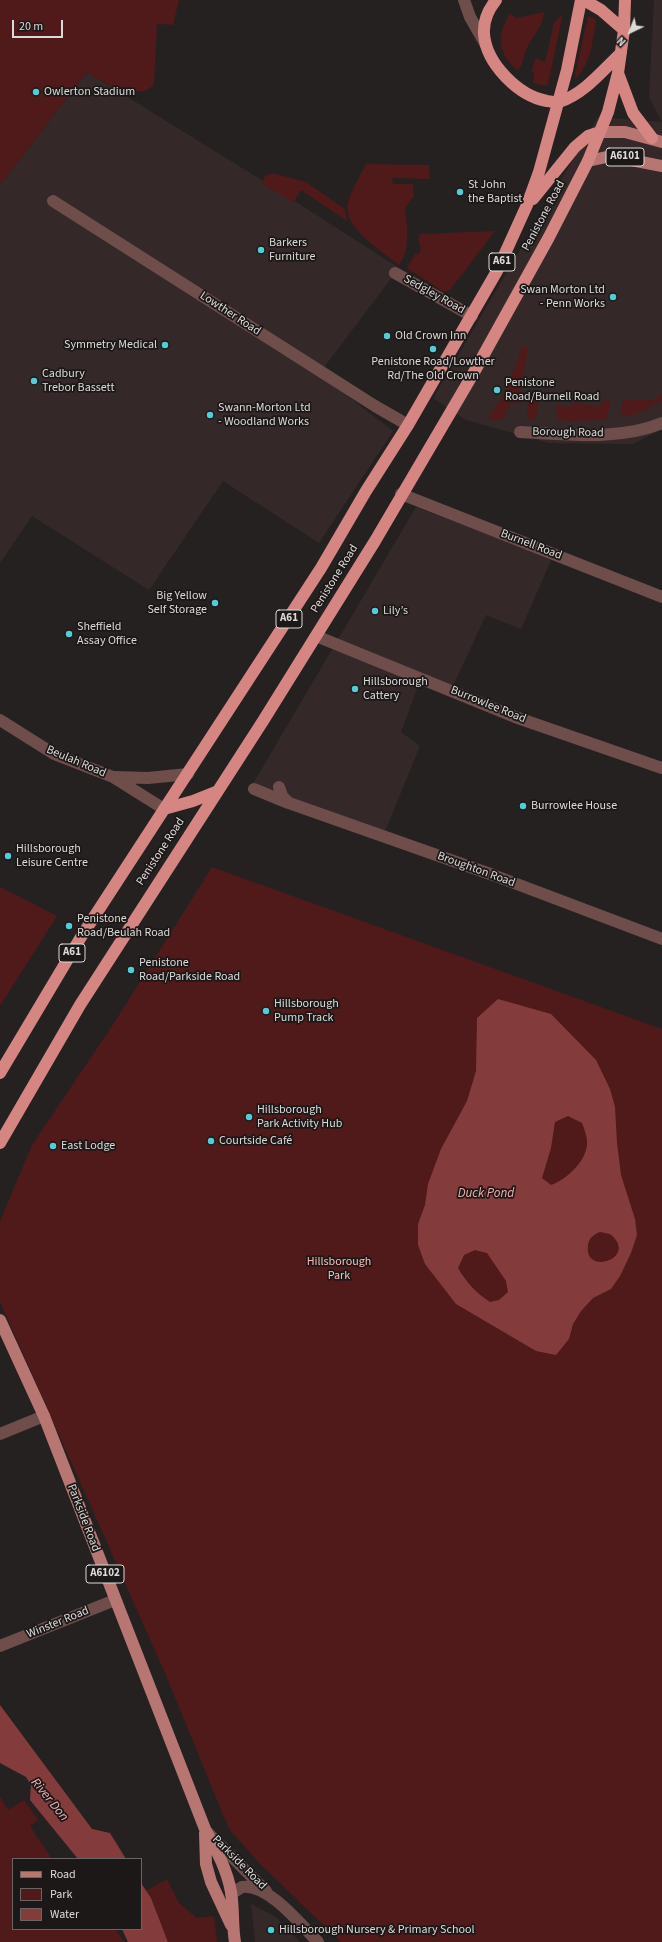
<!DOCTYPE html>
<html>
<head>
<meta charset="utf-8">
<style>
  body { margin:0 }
  #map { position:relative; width:662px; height:1942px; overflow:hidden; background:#262121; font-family:"Source Sans 3",sans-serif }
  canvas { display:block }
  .legend { position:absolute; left:12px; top:1858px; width:130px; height:72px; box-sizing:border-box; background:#1c1818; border:1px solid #696565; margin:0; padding:5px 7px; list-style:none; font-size:12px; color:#dcd9d9 }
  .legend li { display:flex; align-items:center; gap:8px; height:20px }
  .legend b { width:20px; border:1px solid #696565 }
  .north { position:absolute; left:610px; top:12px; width:40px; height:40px; -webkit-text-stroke:3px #1c1818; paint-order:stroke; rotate:223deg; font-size:11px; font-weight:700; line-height:16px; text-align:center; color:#dcd9d9 }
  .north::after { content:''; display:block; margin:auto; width:14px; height:18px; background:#dcd9d9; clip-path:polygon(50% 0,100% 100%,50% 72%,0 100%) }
  .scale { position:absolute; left:12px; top:20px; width:51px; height:18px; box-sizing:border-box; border:2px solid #dcd9d9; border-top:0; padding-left:5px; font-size:12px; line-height:14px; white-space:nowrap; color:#dcd9d9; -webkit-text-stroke:3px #1c1818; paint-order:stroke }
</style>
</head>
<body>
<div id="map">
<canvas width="662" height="1942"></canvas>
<ul class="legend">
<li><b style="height:5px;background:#b87673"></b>Road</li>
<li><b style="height:11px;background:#50191a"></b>Park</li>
<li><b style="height:11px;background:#833c3b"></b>Water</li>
</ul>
<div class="north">N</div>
<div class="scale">20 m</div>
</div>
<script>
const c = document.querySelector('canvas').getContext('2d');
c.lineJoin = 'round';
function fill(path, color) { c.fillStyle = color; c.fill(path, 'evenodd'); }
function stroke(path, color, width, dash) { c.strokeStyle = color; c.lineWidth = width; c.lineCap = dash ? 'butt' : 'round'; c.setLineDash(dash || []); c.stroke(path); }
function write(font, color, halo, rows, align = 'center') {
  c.font = font + ' "Source Sans 3",sans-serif'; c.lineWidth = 3.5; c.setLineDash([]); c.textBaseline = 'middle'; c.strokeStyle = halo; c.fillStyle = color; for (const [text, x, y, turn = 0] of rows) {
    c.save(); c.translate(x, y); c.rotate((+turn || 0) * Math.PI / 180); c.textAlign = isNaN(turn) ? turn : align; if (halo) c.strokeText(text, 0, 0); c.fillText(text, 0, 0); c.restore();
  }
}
const built = new Path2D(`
  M 654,0 L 662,0 L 662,121 L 649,98 Z
  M 87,72 L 268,184 L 399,268 L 319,374 L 393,431 L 319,543 L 223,481 L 149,590 L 32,516 L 0,563 L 0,185 Z
  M 598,117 L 662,122 L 662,429 L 633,444 L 549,443 L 466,420 L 433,398 Z
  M 416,507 L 552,558 L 521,629 L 486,615 L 452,688 L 422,675 L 401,732 L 420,746 L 382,839 L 251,787 Z
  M 251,1904 L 276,1917 L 300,1942 L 255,1942 Z`);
const green = new Path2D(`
  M 0,0 L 179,0 L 173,25 L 157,24 L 154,84 L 148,90 L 124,94 L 87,72 L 0,185 Z
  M 544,12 C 544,24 531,39 526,50 C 523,56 524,67 517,70 C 496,50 497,36 510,13 L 516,18 Z
  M 563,14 L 548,84 L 545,86 L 533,83 L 534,72 L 531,71 L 536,58 L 545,62 L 554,23 Z
  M 588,16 L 594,18 L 596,22 C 592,43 591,65 574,80 Z
  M 366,164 L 429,165 L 430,179 L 392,178 L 393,184 L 413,184 L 414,196 L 405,208 C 407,225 411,250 399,265 C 382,251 342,228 348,203 C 351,190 360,176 366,164 Z
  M 272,173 L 306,182 L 345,209 L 347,221 L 301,190 L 293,203 L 261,183 L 266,175 Z
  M 495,231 L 450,290 L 444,292 L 407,268 L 415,254 L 419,254 L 421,248 L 418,240 L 420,234 Z
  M 522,346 L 528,347 L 518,404 L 510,403 L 503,420 L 489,419 C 490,411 498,405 502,397 C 510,381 517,364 522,346 Z
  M 662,393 L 662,400 C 650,408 636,417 621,415 L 621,403 L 623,404 L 624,399 L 636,401 L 637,398 L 652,401 Z
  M 528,400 L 539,402 L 536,417 L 533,421 L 529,419 L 527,415 Z
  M 602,400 L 611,402 L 607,417 L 604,420 L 565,421 L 558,419 L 556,405 L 571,408 L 572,402 L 600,407 Z
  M 212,867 L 662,1029 L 662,1942 L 341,1942 L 259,1863 L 230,1830 L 224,1817 L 165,1673 L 0,1302 L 0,1221 L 32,1145 L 114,1023 Z
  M 0,887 L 57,916 L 0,1006 Z
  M 0,1796 L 8,1810 L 24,1800 L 38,1820 L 30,1826 L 52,1859 L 13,1859 L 13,1929 L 115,1929 L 124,1942 L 0,1942 Z
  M 167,1879 L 179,1903 L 197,1918 L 214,1916 L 217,1942 L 168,1942 L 151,1898 L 146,1891 Z`);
const water = new Path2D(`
  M 498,999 L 551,1014 L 596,1060 L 610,1089 L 615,1107 L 617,1143 L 621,1175 L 635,1219 L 637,1235 L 631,1253 L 620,1276 L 611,1289 L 593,1298 L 581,1311 L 573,1324 L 569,1339 L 556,1355 L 536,1351 L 456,1304 L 425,1264 L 418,1245 L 418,1224 L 425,1205 L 428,1184 L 441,1149 L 467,1101 L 476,1071 L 477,1018 ZM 568,1116 L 582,1123 C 585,1131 589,1141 586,1150 C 582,1165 565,1180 551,1185 L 542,1178 L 551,1148 L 555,1122 ZM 600,1232 L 610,1234 C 640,1258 583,1277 588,1245 C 589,1238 594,1234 600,1232 ZM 475,1250 L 487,1253 L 506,1281 L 508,1292 L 499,1300 L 490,1302 C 476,1293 467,1283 458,1268 L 464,1255 Z
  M 0,1705 L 92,1829 L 110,1833 L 126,1859 L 78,1859 L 30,1800 L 31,1785 L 26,1777 L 0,1763 Z
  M 141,1883 L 151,1898 L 168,1942 L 128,1942 L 122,1929 L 141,1929 Z`);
const minor = new Path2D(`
  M 464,0 L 470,17 L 486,45
  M 53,201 L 375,406 L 408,425
  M 395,273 L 472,316
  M 520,432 C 565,434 620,441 662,423
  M 401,494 L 662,597
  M 316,636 L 515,717 L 662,768
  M 0,720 L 54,754 L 113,777 L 164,809
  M 114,777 L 148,778 L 188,774
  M 279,787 L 282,796 L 289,803 L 493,875 L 662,939
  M 254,789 L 288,803
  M 0,1434 L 44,1416
  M 0,1646 L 115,1600
  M 207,1832 L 266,1891
  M 231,1894 L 242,1887 C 269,1884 300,1924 318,1942`);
const major = new Path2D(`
  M 600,132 L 625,132 L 662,142
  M 588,161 L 611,156 L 662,166
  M 0,1320 L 44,1416 L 205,1829 C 216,1850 227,1869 231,1892 C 234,1909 232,1925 235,1942
  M 205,1833 L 206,1864 L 211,1882 L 231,1925`);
const highway = new Path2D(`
  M 496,0 C 488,10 483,20 484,34 C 486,63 518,96 547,101 C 550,101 555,103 559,102 C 584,94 602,71 621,53
  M 584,0 L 601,10 L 624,30
  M 618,73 L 633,113 L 652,138
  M 533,199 L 575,147 L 588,136 L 600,132
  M 164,809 L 193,801 L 218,791
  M 0,1073 L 81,937 L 321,568 L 366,491 L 408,425 L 497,271 L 527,205 L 539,172 L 567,70 L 581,0
  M 0,1143 L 80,1005 L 263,721 L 375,541 L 473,374 L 549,237 L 588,161 L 608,112 L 618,73 L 624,30 L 625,0`);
const markers = [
  [36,92,4,"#52ccd5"],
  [460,192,4,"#52ccd5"],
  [261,250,4,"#52ccd5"],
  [613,297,4,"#52ccd5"],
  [387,336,4,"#52ccd5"],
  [165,345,4,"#52ccd5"],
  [433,349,4,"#52ccd5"],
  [34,381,4,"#52ccd5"],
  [497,390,4,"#52ccd5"],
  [210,415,4,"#52ccd5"],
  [215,603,4,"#52ccd5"],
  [375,611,4,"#52ccd5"],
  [69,634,4,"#52ccd5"],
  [355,689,4,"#52ccd5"],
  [523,806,4,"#52ccd5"],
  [8,856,4,"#52ccd5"],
  [69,926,4,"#52ccd5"],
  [131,970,4,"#52ccd5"],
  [266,1011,4,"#52ccd5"],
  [249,1117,4,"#52ccd5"],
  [211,1141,4,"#52ccd5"],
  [53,1146,4,"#52ccd5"],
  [271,1930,4,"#52ccd5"]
];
const shields = [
  [625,157,38],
  [502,262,26],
  [289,619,26],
  [72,953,26],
  [105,1574,38]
];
const shieldNames = [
  ["A6101",625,157],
  ["A61",502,262],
  ["A61",289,619],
  ["A61",72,953],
  ["A6102",105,1574]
];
const poiNames = [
  ["Owlerton Stadium",44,92],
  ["St John",468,185],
  ["the Baptist",468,199],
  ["Barkers",269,243],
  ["Furniture",269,257],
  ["Swan Morton Ltd",605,290,"right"],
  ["- Penn Works",605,304,"right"],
  ["Old Crown Inn",395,336],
  ["Symmetry Medical",157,345,"right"],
  ["Penistone Road/Lowther",433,362,"center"],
  ["Rd/The Old Crown",433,376,"center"],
  ["Cadbury",42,374],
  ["Trebor Bassett",42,388],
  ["Penistone",505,383],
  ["Road/Burnell Road",505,397],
  ["Swann-Morton Ltd",218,408],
  ["- Woodland Works",218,422],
  ["Big Yellow",207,596,"right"],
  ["Self Storage",207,610,"right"],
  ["Lily’s",383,611],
  ["Sheffield",77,627],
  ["Assay Office",77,641],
  ["Hillsborough",363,682],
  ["Cattery",363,696],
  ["Burrowlee House",531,806],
  ["Hillsborough",16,849],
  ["Leisure Centre",16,863],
  ["Penistone",77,919],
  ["Road/Beulah Road",77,933],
  ["Penistone",139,963],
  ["Road/Parkside Road",139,977],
  ["Hillsborough",274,1004],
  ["Pump Track",274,1018],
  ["Hillsborough",257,1110],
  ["Park Activity Hub",257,1124],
  ["Courtside Café",219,1141],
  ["East Lodge",61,1146],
  ["Hillsborough Nursery & Primary School",279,1930]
];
const streetNames = [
  ["Penistone Road",544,216,-62],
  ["Sedgley Road",434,295,29],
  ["Lowther Road",230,314,33],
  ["Borough Road",568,433,1],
  ["Burnell Road",531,545,21],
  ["Penistone Road",335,579,-58],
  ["Burrowlee Road",488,705,22],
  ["Beulah Road",76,762,23],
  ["Penistone Road",161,852,-57],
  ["Broughton Road",476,870,20],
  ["Parkside Road",83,1518,69],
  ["Winster Road",58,1623,-22],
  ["Parkside Road",239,1863,45]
];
const parkNames = [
  ["Hillsborough",339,1262],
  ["Park",339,1276]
];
const waterNames = [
  ["Duck Pond",486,1194],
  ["River Don",49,1800,51]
];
fill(built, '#342928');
fill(green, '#50191a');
fill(water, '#833c3b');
stroke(minor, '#6e4d4b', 12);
stroke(major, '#b87673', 12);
stroke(highway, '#d58682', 12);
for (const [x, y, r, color] of markers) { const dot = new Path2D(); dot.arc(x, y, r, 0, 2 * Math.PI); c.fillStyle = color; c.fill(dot); stroke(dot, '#1c1818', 1.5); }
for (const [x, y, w] of shields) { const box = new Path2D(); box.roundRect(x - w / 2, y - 9, w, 18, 3); c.fillStyle = '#1c1818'; c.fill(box); stroke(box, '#dcd9d9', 1); }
write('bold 11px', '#dcd9d9', null, shieldNames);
write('12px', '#dcd9d9', '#1c1818', poiNames, 'left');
write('12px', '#dcd9d9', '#1c1818', streetNames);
write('12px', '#fdbbb7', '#1c1818', parkNames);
write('italic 13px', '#f2b0ac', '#1c1818', waterNames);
</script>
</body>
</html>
